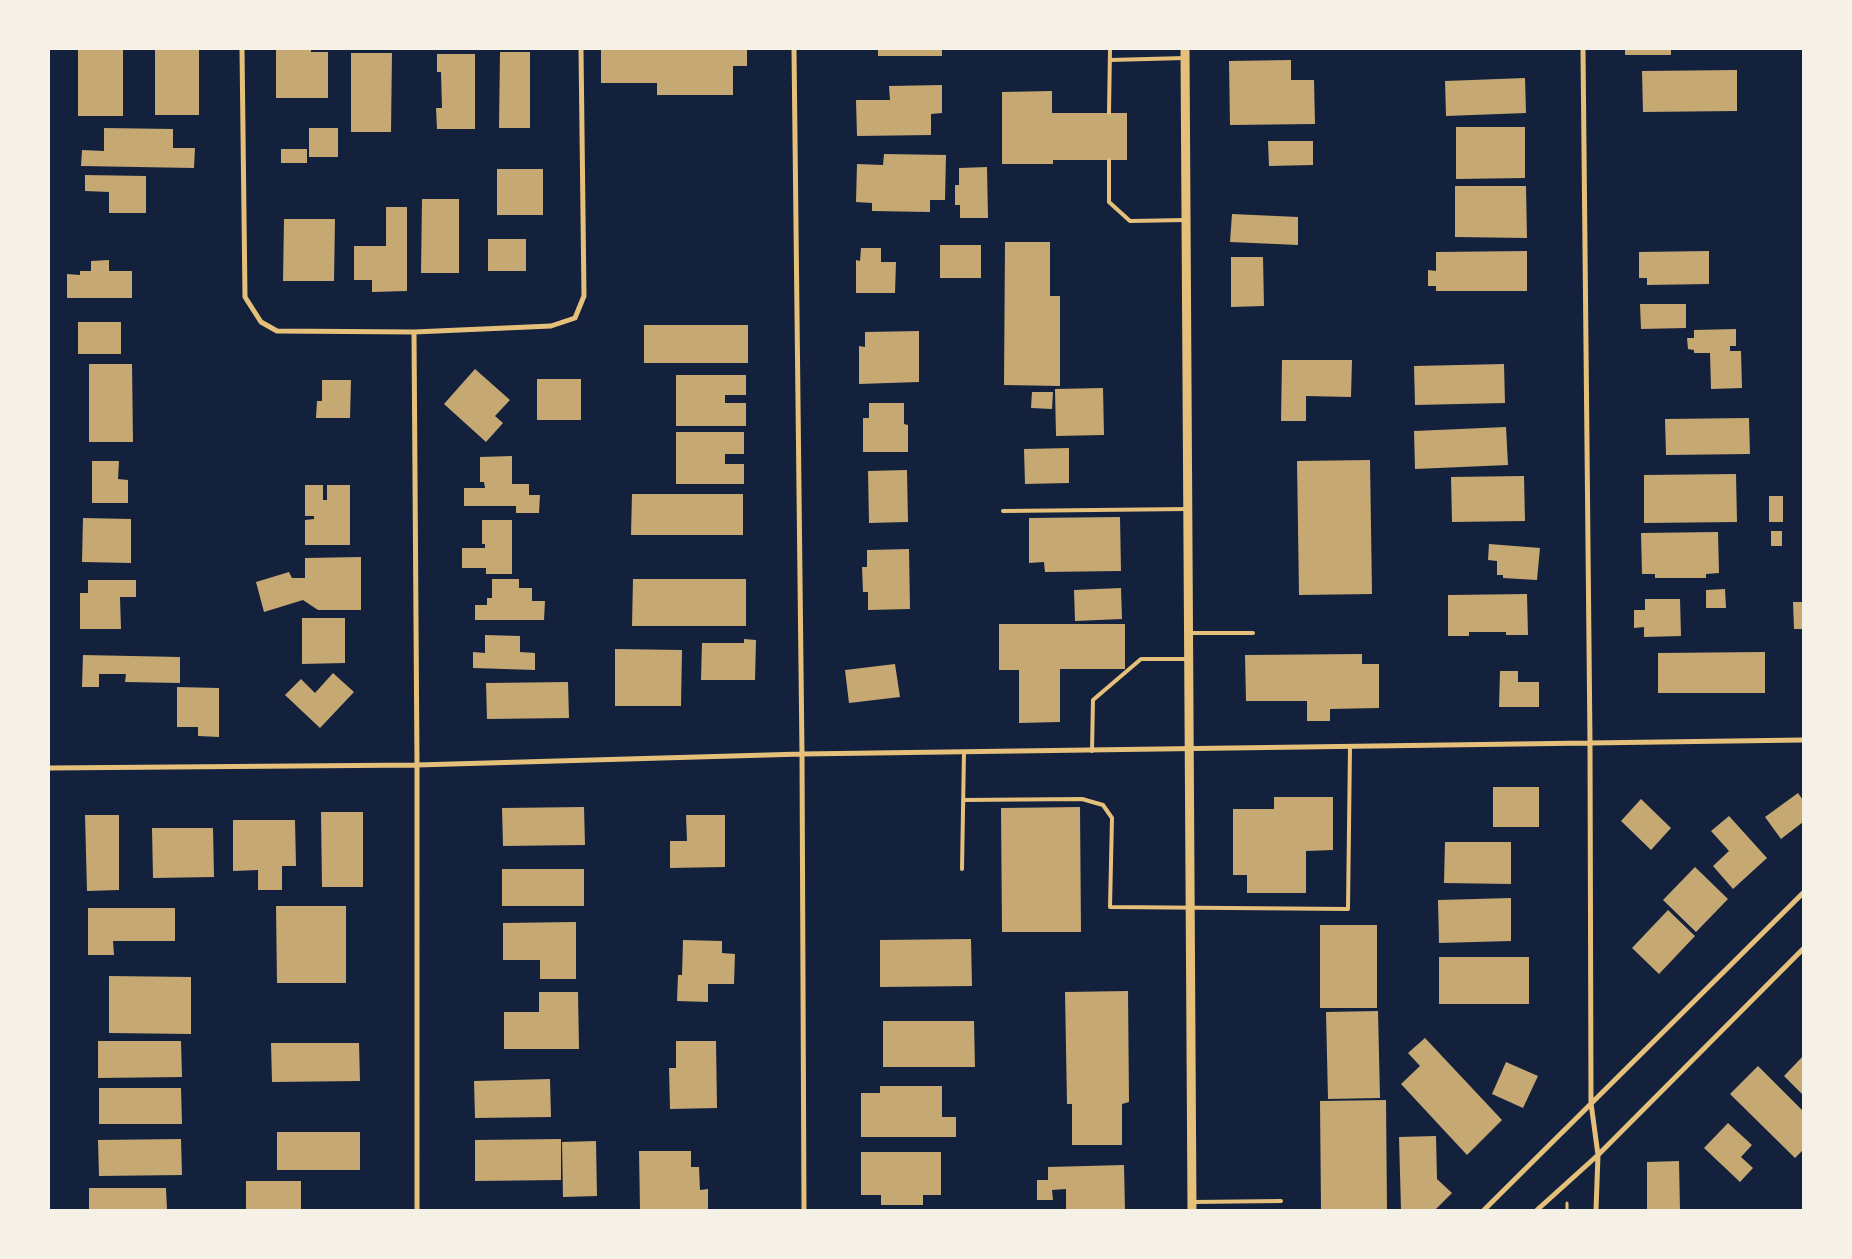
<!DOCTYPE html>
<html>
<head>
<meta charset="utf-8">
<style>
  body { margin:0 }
  #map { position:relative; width:1852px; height:1259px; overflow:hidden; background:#14213d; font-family:"Work Sans",sans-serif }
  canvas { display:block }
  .frame { position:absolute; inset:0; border:50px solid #f6f1e7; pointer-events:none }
</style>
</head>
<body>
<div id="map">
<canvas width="1852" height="1259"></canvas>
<div class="frame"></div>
</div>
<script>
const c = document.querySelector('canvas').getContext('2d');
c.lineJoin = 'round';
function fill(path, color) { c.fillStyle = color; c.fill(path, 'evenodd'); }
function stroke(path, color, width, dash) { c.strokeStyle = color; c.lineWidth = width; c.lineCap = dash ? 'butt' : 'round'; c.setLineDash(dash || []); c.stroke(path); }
const building = new Path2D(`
  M 78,49 L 123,49 L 123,116 L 78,116 Z
  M 155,49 L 199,49 L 199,115 L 155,115 Z
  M 276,49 L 311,49 L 311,52 L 328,52 L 328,98 L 276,98 Z
  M 601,49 L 747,50 L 747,66 L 733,66 L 733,95 L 657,95 L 657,83 L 601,83 Z
  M 878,49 L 942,49 L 942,56 L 878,56 Z
  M 1625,49 L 1671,49 L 1671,55 L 1625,55 Z
  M 500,52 L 530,52 L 530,128 L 499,128 Z
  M 351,53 L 392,53 L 391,132 L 351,132 Z
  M 437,54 L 475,54 L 475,129 L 437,129 L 436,108 L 442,108 L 441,72 L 437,72 Z
  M 1291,60 L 1291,80 L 1314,80 L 1315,124 L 1230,125 L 1229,61 Z
  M 1737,70 L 1737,111 L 1643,112 L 1642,71 Z
  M 1525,78 L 1526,113 L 1446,116 L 1445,81 Z
  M 942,85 L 942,113 L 931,114 L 931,135 L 857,136 L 856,100 L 890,100 L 889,86 Z
  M 1052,91 L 1052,113 L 1127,113 L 1127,160 L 1053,160 L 1053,164 L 1002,164 L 1002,92 Z
  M 1456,127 L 1525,127 L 1525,178 L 1456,179 Z
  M 104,128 L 173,129 L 173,148 L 195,148 L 194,168 L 81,166 L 82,150 L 104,151 Z
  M 309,128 L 338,128 L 338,157 L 309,157 Z
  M 1268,141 L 1313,141 L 1313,165 L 1269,166 Z
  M 281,149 L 307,149 L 307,163 L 281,163 Z
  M 884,154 L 946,155 L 945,200 L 930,200 L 930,212 L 872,211 L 872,203 L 856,202 L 857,164 L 883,165 Z
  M 987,167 L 988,218 L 960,218 L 960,205 L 955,205 L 955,185 L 959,185 L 959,168 Z
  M 497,169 L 543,169 L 543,215 L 497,215 Z
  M 85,175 L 146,176 L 146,213 L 109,213 L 109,192 L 85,191 Z
  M 1455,186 L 1526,186 L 1527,238 L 1455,237 Z
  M 422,199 L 459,199 L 459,273 L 421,273 Z
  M 386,207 L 407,207 L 407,291 L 372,292 L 372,280 L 354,280 L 354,246 L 386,246 Z
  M 1232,214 L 1298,217 L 1298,245 L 1230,242 Z
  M 284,219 L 335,219 L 334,281 L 283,281 Z
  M 488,239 L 526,239 L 526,271 L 488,271 Z
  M 1005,242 L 1050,242 L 1050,296 L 1060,296 L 1060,386 L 1004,385 Z
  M 940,245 L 981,245 L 981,278 L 940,278 Z
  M 861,248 L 881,248 L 881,262 L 896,262 L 895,293 L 856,293 L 856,260 L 860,261 Z
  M 1527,251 L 1527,291 L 1436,291 L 1436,286 L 1428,286 L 1428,270 L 1436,271 L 1436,252 Z
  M 1709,251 L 1709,284 L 1647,285 L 1647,278 L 1639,278 L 1639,252 Z
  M 1231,257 L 1263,257 L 1264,306 L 1231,307 Z
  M 109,260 L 109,271 L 132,271 L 132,298 L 67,298 L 67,274 L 80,275 L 80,271 L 91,271 L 91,261 Z
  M 1640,304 L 1686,304 L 1686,328 L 1641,329 Z
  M 78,322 L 121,322 L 121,354 L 78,354 Z
  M 644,325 L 748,325 L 748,363 L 644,363 Z
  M 1736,329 L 1736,346 L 1730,346 L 1730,351 L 1741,351 L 1742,388 L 1711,389 L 1710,353 L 1694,353 L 1694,350 L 1688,349 L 1687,338 L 1694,338 L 1694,330 Z
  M 919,331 L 919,382 L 859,384 L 859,346 L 865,347 L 865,332 Z
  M 1282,360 L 1352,360 L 1351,397 L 1306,396 L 1306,421 L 1281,421 Z
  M 89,364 L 132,364 L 133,442 L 89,442 Z
  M 1504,364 L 1505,403 L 1415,405 L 1414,366 Z
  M 475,369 L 510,400 L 495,416 L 503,423 L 486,442 L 444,404 Z
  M 676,375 L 746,375 L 746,395 L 725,395 L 725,403 L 746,403 L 746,426 L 676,426 Z
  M 537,379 L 581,379 L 581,420 L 537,420 Z
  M 322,380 L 351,380 L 350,418 L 316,418 L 317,401 L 322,401 Z
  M 1103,388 L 1104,435 L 1056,436 L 1055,389 Z
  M 1032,392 L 1053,392 L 1052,409 L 1031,408 Z
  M 869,403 L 904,403 L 904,424 L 908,425 L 908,452 L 863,452 L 863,418 L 869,418 Z
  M 1749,418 L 1750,454 L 1666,455 L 1665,419 Z
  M 1506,427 L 1508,465 L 1415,469 L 1414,431 Z
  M 676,432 L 744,432 L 744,454 L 725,454 L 725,464 L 744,464 L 744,484 L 676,484 Z
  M 1069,448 L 1069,483 L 1025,484 L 1024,449 Z
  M 512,456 L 512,484 L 529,484 L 529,495 L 540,495 L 539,513 L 516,513 L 516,506 L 464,506 L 464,488 L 485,488 L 484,482 L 480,482 L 480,457 Z
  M 1370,460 L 1372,594 L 1299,595 L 1297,461 Z
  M 92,461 L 119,461 L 118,479 L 128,480 L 128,503 L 92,503 Z
  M 907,470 L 908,522 L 869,523 L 868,471 Z
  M 1736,474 L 1737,522 L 1644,523 L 1644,475 Z
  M 1524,476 L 1525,521 L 1452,522 L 1451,477 Z
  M 305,485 L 323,485 L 323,500 L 327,500 L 327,485 L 350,485 L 350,545 L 305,545 L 305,520 L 314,519 L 314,516 L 305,516 Z
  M 632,494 L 743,494 L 743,535 L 631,535 Z
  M 1769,496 L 1783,496 L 1783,522 L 1769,522 Z
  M 1120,517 L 1121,571 L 1045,572 L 1044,562 L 1029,563 L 1029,518 Z
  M 83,518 L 131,519 L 131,563 L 82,562 Z
  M 482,520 L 512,520 L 512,574 L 486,574 L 486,568 L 462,568 L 462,548 L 485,548 L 485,544 L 482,544 Z
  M 1771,531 L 1782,531 L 1782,546 L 1771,546 Z
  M 1718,532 L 1719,573 L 1706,574 L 1706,578 L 1655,578 L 1655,574 L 1642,574 L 1641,533 Z
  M 1489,544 L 1540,548 L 1537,580 L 1503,578 L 1503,575 L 1497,575 L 1497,561 L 1488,560 Z
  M 909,549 L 910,609 L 868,610 L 868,592 L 863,592 L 862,567 L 867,567 L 867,550 Z
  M 361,557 L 361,610 L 318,610 L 303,600 L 264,612 L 256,582 L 289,572 L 292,578 L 305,578 L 305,558 Z
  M 492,579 L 519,579 L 519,588 L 532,588 L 532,601 L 545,601 L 544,620 L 475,620 L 475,605 L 487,605 L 487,598 L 492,598 Z
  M 633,579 L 746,579 L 746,626 L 632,626 Z
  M 88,580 L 136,580 L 136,597 L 120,597 L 121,629 L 80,629 L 80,593 L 88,593 Z
  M 1121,588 L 1122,619 L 1075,621 L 1074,590 Z
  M 1725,589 L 1726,608 L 1706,608 L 1706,590 Z
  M 1527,594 L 1528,635 L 1506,635 L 1506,632 L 1469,632 L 1469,636 L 1448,636 L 1448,595 Z
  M 1645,599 L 1680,599 L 1681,636 L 1644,637 L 1644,627 L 1634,628 L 1634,610 L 1645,610 Z
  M 1793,602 L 1803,602 L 1803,629 L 1794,629 Z
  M 302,618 L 345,618 L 345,663 L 302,664 Z
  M 999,624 L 1125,624 L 1125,669 L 1060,669 L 1060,722 L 1019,723 L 1019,670 L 999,670 Z
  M 485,635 L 520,636 L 520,652 L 535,653 L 535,670 L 473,668 L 473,652 L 485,653 Z
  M 744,639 L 756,640 L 755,680 L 701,680 L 702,643 L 744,643 Z
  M 615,649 L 682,650 L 681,706 L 615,706 Z
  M 1765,652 L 1765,693 L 1658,693 L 1658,653 Z
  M 1362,654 L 1362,664 L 1379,664 L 1379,708 L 1330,709 L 1330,721 L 1307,721 L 1307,701 L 1246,701 L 1245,655 Z
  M 83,655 L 180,657 L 180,683 L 125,682 L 126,674 L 99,674 L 99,687 L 82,687 Z
  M 895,664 L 900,697 L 849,703 L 845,670 Z
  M 1500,671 L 1518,671 L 1518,682 L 1539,682 L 1539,707 L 1499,707 Z
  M 333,673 L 354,692 L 320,728 L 285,695 L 301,679 L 315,693 Z
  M 568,682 L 569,718 L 487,719 L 486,683 Z
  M 177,687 L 219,688 L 219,737 L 198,736 L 198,727 L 177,727 Z
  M 1493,787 L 1539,787 L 1539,827 L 1493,827 Z
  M 1798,793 L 1803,800 L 1803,822 L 1781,839 L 1765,817 Z
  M 1274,797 L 1333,797 L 1333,850 L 1306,851 L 1306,893 L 1247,893 L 1247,875 L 1233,875 L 1233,809 L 1274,809 Z
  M 1641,799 L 1671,828 L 1651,850 L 1621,821 Z
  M 584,807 L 585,845 L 503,846 L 502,808 Z
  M 1080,807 L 1081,932 L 1002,932 L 1001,808 Z
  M 321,812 L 363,812 L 363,887 L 322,887 Z
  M 85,815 L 119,815 L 119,890 L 87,891 Z
  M 686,815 L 725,815 L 725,867 L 670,868 L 670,841 L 687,841 Z
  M 1729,816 L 1767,858 L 1733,889 L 1713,866 L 1729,851 L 1711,831 Z
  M 233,820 L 295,820 L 296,866 L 282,866 L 282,890 L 258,890 L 258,870 L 233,871 Z
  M 152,828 L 213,828 L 214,877 L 153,878 Z
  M 1445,842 L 1511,842 L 1511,884 L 1444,883 Z
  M 1695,867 L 1728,899 L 1696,932 L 1663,900 Z
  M 502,869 L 584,869 L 584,906 L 502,906 Z
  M 1511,898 L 1511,941 L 1439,943 L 1438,900 Z
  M 276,906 L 346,906 L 346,983 L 277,983 Z
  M 88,908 L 175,908 L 175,941 L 113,941 L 114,955 L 88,955 Z
  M 1668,910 L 1695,936 L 1659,974 L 1632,948 Z
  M 576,922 L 576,979 L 540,979 L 540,960 L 503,960 L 503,923 Z
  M 1320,925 L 1377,925 L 1377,1008 L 1320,1008 Z
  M 971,939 L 972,986 L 880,987 L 880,940 Z
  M 683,940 L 722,941 L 722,953 L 735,954 L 734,984 L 708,984 L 708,1002 L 677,1001 L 678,975 L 682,975 Z
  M 1439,957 L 1529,957 L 1529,1004 L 1439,1004 Z
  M 109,976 L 191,977 L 191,1034 L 109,1033 Z
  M 1128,991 L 1129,1102 L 1122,1104 L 1122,1145 L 1072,1145 L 1072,1104 L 1067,1104 L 1065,992 Z
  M 539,992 L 578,992 L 579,1049 L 504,1049 L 504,1012 L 539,1012 Z
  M 1378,1011 L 1380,1098 L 1328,1099 L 1326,1012 Z
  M 883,1021 L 974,1021 L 975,1067 L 883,1067 Z
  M 1425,1038 L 1502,1120 L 1467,1155 L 1401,1084 L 1420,1066 L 1408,1053 Z
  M 98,1041 L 181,1041 L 182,1077 L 98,1078 Z
  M 676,1041 L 716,1041 L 717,1108 L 670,1109 L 669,1068 L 676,1068 Z
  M 271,1043 L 359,1043 L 360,1081 L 272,1082 Z
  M 1803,1056 L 1803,1095 L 1784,1076 Z
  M 1506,1062 L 1538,1076 L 1523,1108 L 1492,1094 Z
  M 1758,1066 L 1803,1111 L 1803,1150 L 1795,1158 L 1730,1094 Z
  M 550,1079 L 551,1117 L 475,1118 L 474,1081 Z
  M 880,1086 L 942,1086 L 942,1117 L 956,1117 L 956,1137 L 861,1137 L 861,1093 L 880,1093 Z
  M 99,1088 L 181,1088 L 182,1124 L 99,1124 Z
  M 1386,1100 L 1387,1210 L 1321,1210 L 1320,1101 Z
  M 1728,1123 L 1752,1145 L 1741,1157 L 1753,1168 L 1740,1182 L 1704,1148 Z
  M 277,1132 L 360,1132 L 360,1170 L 277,1170 Z
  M 1436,1136 L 1437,1179 L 1452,1193 L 1435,1210 L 1401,1210 L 1399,1137 Z
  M 181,1139 L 182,1175 L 99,1176 L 98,1140 Z
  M 561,1139 L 561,1180 L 475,1181 L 475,1140 Z
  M 596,1141 L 597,1196 L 563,1197 L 562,1142 Z
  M 639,1151 L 691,1151 L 691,1167 L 699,1167 L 700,1190 L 708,1189 L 708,1210 L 640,1210 Z
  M 861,1152 L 941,1152 L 941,1195 L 923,1195 L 923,1205 L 881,1205 L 881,1195 L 861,1195 Z
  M 1679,1161 L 1680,1210 L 1647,1210 L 1647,1162 Z
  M 1124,1165 L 1125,1210 L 1066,1210 L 1066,1189 L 1052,1190 L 1053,1200 L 1037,1200 L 1037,1180 L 1048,1180 L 1048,1167 Z
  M 246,1181 L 301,1181 L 301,1210 L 246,1210 Z
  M 89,1188 L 166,1188 L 167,1210 L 89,1210 Z`);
const path = new Path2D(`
  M 1567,1210 L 1567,1203`);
const service = new Path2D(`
  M 1110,60 L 1185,58
  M 1109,113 L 1110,49
  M 1109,160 L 1109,202 L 1130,221 L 1186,220
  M 1003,511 L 1188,509
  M 1188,633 L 1253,633
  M 1092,751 L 1093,700 L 1141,659 L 1188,659
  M 963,800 L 1082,799 L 1103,805 L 1112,818 L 1110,907 L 1348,909 L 1350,747
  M 962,869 L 964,752
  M 1193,1202 L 1281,1201`);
const minor = new Path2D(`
  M 242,49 L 245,297 L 261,322 L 277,331 L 414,332 L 551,326 L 575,318 L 584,296 L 581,49
  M 794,49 L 802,754 L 804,1210
  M 1583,49 L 1590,742 L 1591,1103 L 1598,1155 L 1596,1210
  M 414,332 L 417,765 L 417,1210
  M 49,768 L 417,765 L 802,754 L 1803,740
  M 1484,1210 L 1803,893
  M 1537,1210 L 1598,1155 L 1803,949`);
const tertiary = new Path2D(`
  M 1185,49 L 1192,1210`);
fill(building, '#c6a872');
stroke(path, '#e5c07b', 3);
stroke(service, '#e5c07b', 4);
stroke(minor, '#e5c07b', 5);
stroke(tertiary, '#e5c07b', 9);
</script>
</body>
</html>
